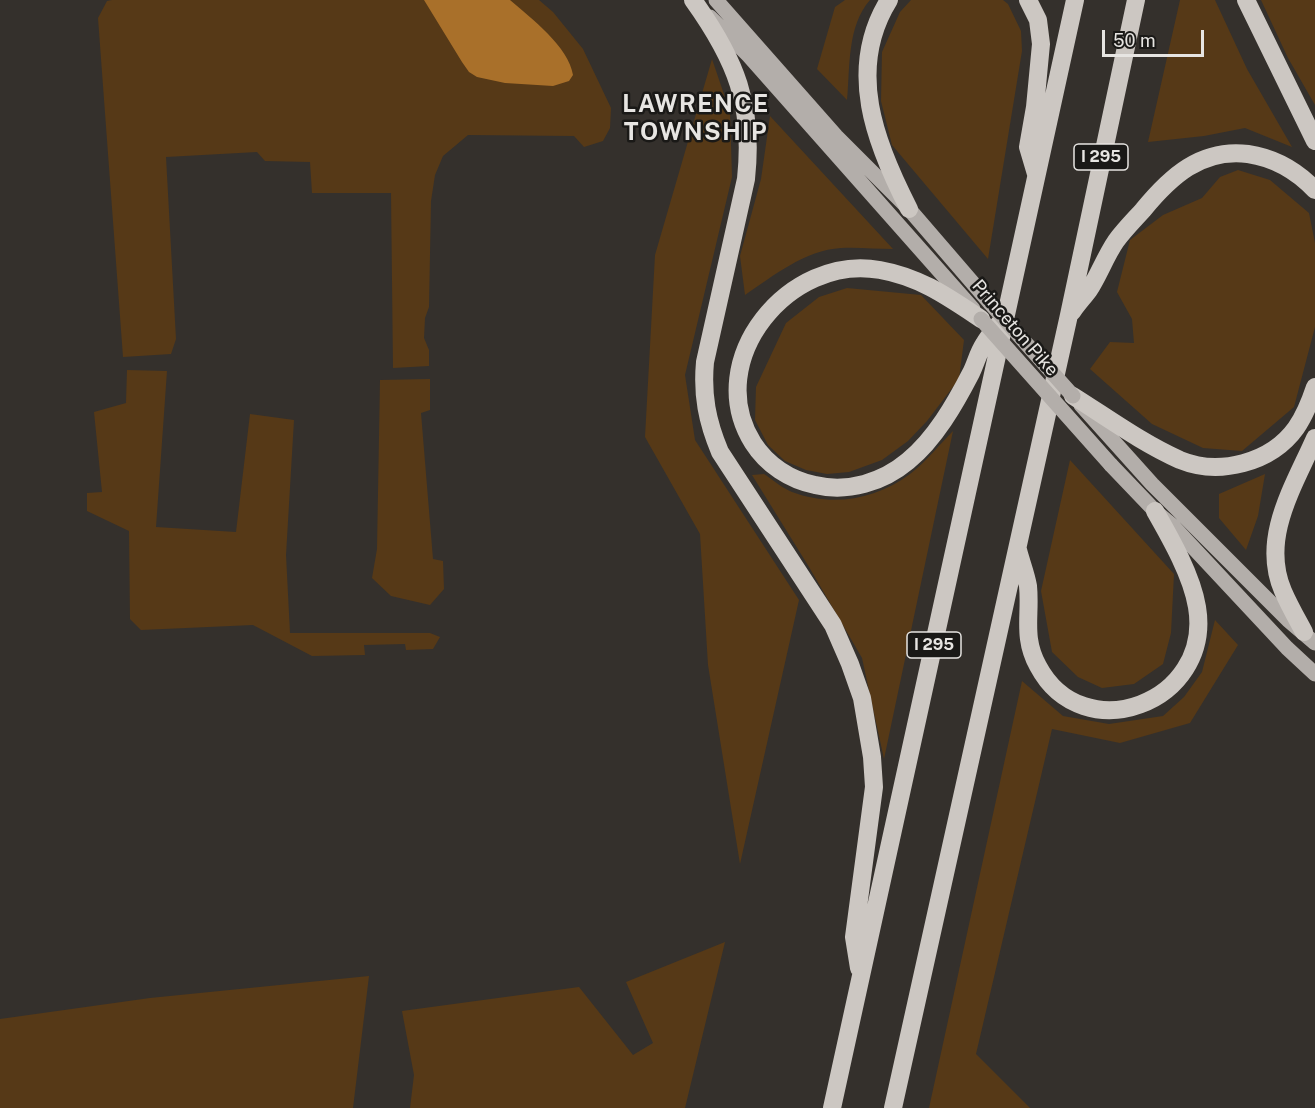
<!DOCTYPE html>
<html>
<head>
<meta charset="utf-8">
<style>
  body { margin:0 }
  #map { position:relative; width:1315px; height:1108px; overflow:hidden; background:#34302c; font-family:"Public Sans",sans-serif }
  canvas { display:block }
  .scale { position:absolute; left:1102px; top:30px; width:102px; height:27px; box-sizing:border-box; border:3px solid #e7e5e2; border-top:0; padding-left:8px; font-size:18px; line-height:21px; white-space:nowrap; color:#e7e5e2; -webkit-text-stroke:4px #1a1917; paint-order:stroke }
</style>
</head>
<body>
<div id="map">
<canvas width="1315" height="1108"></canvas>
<div class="scale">50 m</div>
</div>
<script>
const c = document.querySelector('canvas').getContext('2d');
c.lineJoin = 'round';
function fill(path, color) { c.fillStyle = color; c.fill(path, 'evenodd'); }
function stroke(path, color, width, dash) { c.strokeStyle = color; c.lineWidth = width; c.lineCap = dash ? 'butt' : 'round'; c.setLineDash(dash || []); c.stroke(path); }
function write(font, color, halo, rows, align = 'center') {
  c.font = font + ' "Public Sans",sans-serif'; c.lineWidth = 5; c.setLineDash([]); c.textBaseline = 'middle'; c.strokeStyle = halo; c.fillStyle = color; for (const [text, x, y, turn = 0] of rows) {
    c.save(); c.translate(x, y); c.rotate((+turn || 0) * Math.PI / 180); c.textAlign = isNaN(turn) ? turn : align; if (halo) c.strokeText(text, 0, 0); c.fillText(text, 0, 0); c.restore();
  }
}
const green = new Path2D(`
  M 112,0 L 539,0 L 553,12 L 583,49 L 611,108 L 610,128 L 603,141 L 584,147 L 574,136 L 468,135 L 443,156 L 435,175 L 431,201 L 429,307 L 425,318 L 424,338 L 429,350 L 429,366 L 393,368 L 391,193 L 312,193 L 310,162 L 265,161 L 257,152 L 166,157 L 176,339 L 171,354 L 123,357 L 98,18 L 107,1 Z
  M 845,0 L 870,0 C 847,26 850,67 847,100 L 817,69 L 835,7 Z
  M 911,0 L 1003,0 L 1008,4 L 1021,31 L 1022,51 L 988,259 L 892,145 L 881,101 L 882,52 L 900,12 Z
  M 1180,0 L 1215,0 L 1247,69 L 1292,147 L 1245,128 L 1204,136 L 1148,142 Z
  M 1261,0 L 1315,0 L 1315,105 L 1288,58 Z
  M 712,59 L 730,112 L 732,177 L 685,375 L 695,440 L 799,600 L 740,864 L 708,665 L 700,534 L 645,437 L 655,255 Z
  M 770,116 L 893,249 C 876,249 858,247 841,248 C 805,250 773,276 745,295 L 740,256 L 761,179 Z
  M 1238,170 L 1270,180 L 1309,213 L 1315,243 L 1315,327 L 1294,407 L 1242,451 L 1203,448 L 1152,424 L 1090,369 L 1110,342 L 1134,343 L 1132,319 L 1117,292 L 1130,240 L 1163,215 L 1202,198 L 1220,177 Z
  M 847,288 L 921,295 L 964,340 L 959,379 L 927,421 L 908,441 L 882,460 L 849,472 L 827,474 L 806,470 L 785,461 L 768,445 L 755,420 L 756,387 L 786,323 L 819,297 Z
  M 127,370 L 167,371 L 156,527 L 236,532 L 250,414 L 294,420 L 286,555 L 290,633 L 430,633 L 440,637 L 433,649 L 406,650 L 405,644 L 364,645 L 365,655 L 312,656 L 253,625 L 141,630 L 130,619 L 129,531 L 87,511 L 87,493 L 102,492 L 94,412 L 126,403 Z
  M 430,379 L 430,410 L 421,413 L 433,559 L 443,561 L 444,589 L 430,605 L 391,596 L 372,578 L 377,549 L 380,380 Z
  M 953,431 L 884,759 L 862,658 L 809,567 L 752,475 L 764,474 C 773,480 782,488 792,492 C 832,507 875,500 910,474 C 926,462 939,445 953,431 Z
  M 1070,460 L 1174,574 L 1171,633 L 1163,664 L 1134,684 L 1102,688 L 1078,677 L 1052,652 L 1041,591 Z
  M 1265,474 L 1258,516 L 1246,550 L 1219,518 L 1219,494 Z
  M 1215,620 L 1238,645 L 1190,723 L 1120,743 L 1052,729 L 976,1054 L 1030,1108 L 929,1108 L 1022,681 L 1063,716 L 1109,724 L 1163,716 L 1184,697 L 1202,672 Z
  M 725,942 L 685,1108 L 410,1108 L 414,1075 L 402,1011 L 579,987 L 633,1055 L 653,1043 L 626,982 Z
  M 369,976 L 353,1108 L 0,1108 L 0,1019 L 150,998 Z`);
const water = new Path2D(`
  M 424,0 L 510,0 C 531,18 569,47 573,75 L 569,81 L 553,86 L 505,83 L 477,77 L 469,72 L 462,62 Z`);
const major = new Path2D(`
  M 716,0 L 836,136 L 909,209 L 990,303
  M 710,17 L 749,56 L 973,309
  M 1081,405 L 1152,484 L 1288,620 L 1315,643
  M 1111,465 L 1155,511 L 1173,526 L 1287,648 L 1315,674`);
const highway = new Path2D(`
  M 693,0 C 736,60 754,105 746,179 L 705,362 C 702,395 707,421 720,452 L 833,625 L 850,664 L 862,698 L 872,757 L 874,787 L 854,937 L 859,968
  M 889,0 C 846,69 875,143 909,209
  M 1028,0 L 1038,20 L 1041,44 L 1035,107 L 1028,147 L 1036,174
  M 1246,0 L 1315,141
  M 1072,312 C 1077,304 1084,297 1089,290 C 1099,275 1105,257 1116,241 C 1124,230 1134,220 1143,210 C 1170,177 1201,148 1248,154 C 1275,158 1296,170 1315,190
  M 981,319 C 948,297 920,277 880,270 C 790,253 701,360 753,443 C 767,465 790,480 815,485 C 848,493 883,482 908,461 C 935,439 955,404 971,373 C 976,363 978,353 984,344 C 989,335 997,327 1003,319
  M 1073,396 C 1108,418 1142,443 1180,460 C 1219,476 1271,463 1296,428 C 1305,415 1310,402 1315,387
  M 1018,550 C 1021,562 1026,574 1028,586 C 1031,615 1022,637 1038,666 C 1083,751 1213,703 1197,607 C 1192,576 1171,539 1155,511
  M 1304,632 C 1297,619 1289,605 1283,591 C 1260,538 1294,486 1315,438
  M 832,1108 L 1075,0
  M 893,1108 L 1069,315 L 1136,0`);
const majorBridge = new Path2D(`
  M 990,303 L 1073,396
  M 981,319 L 1111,465`);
const shields = [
  [1101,157,54],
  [934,645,54]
];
const shieldNames = [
  ["I 295",1101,157],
  ["I 295",934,645]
];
const streetNames = [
  ["Princeton Pike",1015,328,49]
];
const districtNames = [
  ["LAWRENCE",696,105],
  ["TOWNSHIP",696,133]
];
fill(green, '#563917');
fill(water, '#a9702a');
stroke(major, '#b3aeaa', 15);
stroke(highway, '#ccc7c2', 18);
stroke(majorBridge, '#b3aeaa', 15);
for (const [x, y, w] of shields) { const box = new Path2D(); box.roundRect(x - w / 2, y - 13, w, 26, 4.5); c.fillStyle = '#1a1917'; c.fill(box); stroke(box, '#e7e5e2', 1.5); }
write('bold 16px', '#e7e5e2', null, shieldNames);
write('18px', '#e7e5e2', '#1a1917', streetNames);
c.letterSpacing = '1.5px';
write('bold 24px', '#e7e5e2', '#1a1917', districtNames);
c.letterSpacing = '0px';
</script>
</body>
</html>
